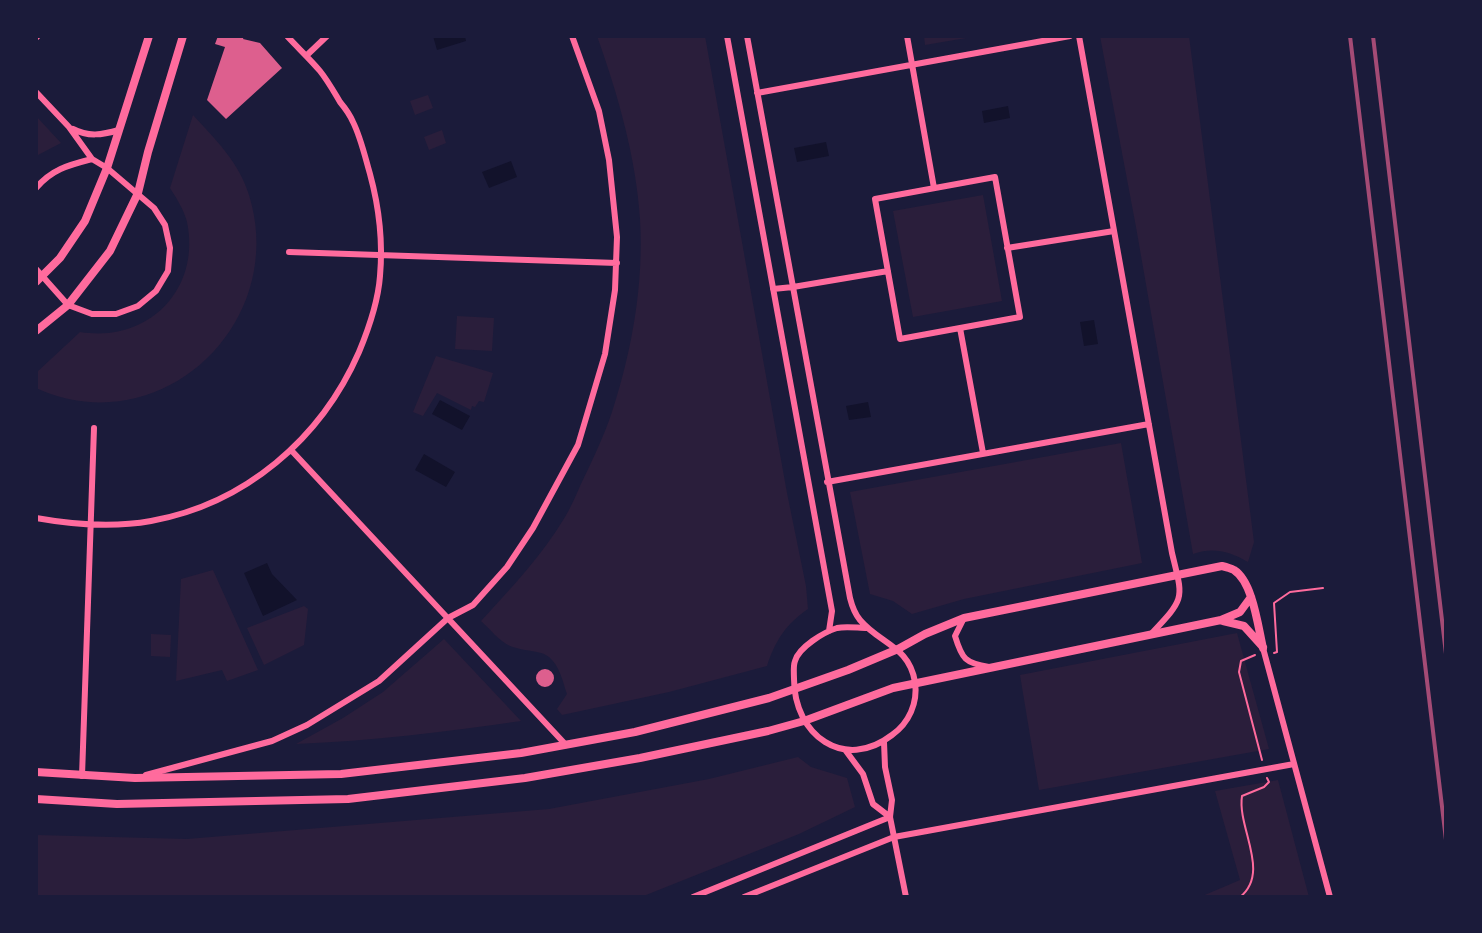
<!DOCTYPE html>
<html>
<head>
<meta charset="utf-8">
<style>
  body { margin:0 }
  #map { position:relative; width:1482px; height:933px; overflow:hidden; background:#1b1b3a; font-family:Lora,serif }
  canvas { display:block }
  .frame { position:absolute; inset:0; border:38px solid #1b1b3a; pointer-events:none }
</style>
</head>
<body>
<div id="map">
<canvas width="1482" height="933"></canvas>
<div class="frame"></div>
</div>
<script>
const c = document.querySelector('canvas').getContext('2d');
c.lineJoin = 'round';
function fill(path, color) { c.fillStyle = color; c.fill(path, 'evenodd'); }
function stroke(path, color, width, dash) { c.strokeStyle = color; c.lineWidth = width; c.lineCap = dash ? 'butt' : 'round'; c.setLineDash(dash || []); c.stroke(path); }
const green = new Path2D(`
  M 597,36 L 705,36 L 787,493 L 806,586 L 808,609 C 786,624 775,641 767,666 L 669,692 L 562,715 L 557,709 L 567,694 C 562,679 558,658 541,653 C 530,650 520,650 510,646 C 499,641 490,629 481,621 C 511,588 542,556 565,517 C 571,507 576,495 581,484 C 592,461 604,436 612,412 C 632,351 644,283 640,219 C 636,157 618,95 597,36 Z
  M 924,36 L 978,36 L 925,45 Z
  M 1100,36 L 1189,36 L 1254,542 L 1248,562 C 1229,551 1213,547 1193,554 L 1136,227 Z
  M 428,95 L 433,108 L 415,115 L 410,101 Z
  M 193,115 C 215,139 239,162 249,195 C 289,323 161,445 36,388 L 36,373 L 80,332 C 148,343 201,290 187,222 C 184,210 177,199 170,188 Z
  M 36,116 L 61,143 L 36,156 Z
  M 442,130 L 446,143 L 429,150 L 424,137 Z
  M 983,195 L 1002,301 L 913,317 L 893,211 Z
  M 457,316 L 494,318 L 492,351 L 455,349 Z
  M 436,356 L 493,373 L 484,402 L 479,401 L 475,407 L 472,406 L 471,410 L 437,393 L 423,416 L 413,412 Z
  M 1121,443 L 1142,563 L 964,599 L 912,614 L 893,601 L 870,594 L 850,492 Z
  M 213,570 L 258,670 L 227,681 L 222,670 L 176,681 L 181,579 Z
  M 304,606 L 308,609 L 304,645 L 264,665 L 247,628 Z
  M 1237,633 L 1269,749 L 1039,790 L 1020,675 Z
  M 151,634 L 171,635 L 170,657 L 151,656 Z
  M 444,639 L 521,721 C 446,732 371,741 296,744 L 343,718 L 383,692 Z
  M 798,757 L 811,767 L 847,778 L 855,807 L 799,834 L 641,897 L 36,897 L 36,835 L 187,839 L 549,809 L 709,779 Z
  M 1278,780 L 1309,897 L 1200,897 L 1240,880 L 1215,791 Z`);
const water = new Path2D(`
  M 433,36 L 465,36 L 466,41 L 437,50 Z
  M 1008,106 L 1010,118 L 984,123 L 982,111 Z
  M 826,142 L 829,156 L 797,162 L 794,148 Z
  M 511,161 L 517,177 L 489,188 L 482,172 Z
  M 1094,320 L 1098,344 L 1084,346 L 1080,322 Z
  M 440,400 L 470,416 L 462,430 L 432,414 Z
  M 868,402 L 871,417 L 849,420 L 846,406 Z
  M 424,454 L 455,472 L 446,487 L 415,470 Z
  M 267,563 L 272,574 L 297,600 L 263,616 L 244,573 Z`);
const building = new Path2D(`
  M 218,36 L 244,36 L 243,39 L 260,43 L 282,68 L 226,119 L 207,100 L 225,47 L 215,44 Z
  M536 678a9 9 0 1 1 18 0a9 9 0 1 1-18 0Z`);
const path = new Path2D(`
  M 1274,653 L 1277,652 L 1274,603 L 1290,592 L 1323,588
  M 1255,655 L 1241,661 L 1239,672 L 1262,760
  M 1240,897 C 1271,872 1237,828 1242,796 L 1264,787 L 1269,782 L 1267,778`);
const minor = new Path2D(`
  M 727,36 L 832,611 L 829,631
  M 747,36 L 850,598 C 852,606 855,614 860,620 C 880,644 909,646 915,682 C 918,703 909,723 892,735 C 844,772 794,735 794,679 C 794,674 793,666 795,661 C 799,647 824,632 837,628 C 846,626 858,628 867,628
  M 907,36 L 934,188
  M 1079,36 L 1172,553 C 1183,599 1186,597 1152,633
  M 36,38 L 38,36
  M 306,56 L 327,36
  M 36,92 L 69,127 L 92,159 L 107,168 L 154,208 L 165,225 L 170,248 L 168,271 L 156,291 L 138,306 L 116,314 L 92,314 L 68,305 L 36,269
  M 757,93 L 1070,36
  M 73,129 C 88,137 102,135 119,130
  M 995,177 L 1020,317 L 900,339 L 875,199 Z
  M 36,188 C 52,169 69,165 92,159
  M 1007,248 L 1114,231
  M 289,252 L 617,263
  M 773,289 L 793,287 L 888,271
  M 960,328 L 983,453
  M 291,450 L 566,745
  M 827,482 L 1149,424
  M 36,518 C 75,525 112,528 151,521 C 245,504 321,439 359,352 C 369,328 378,303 380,276 C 383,242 379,207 370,174 C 365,157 361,138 353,122 C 350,115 345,108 340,102 C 334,92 328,81 320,71 C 310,59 298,48 287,36
  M 964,618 L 955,636 C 962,659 965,663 989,667
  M 1263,648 L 1330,897
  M 884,742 L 885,767 L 892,800 L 890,817 L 906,897
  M 846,751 L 863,774 L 873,804 L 890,817
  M 146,775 L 272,741 L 307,725 L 379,681 L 448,618 L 473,605 L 507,567 L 533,528 L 578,445 L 605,354 L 615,290 L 617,237 L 609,160 L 599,111 L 572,36
  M 82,776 L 94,428
  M 693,897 L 890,817
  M 744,897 L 894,837 L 1294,764`);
const tertiary = new Path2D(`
  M 36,282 L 60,258 L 85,221 L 107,168 L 149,36
  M 36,331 L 68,305 L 110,251 L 138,193 L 148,152 L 183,36
  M 1223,621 L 1244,626 L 1263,647
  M 36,772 L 135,778 L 341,774 L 521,753 L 635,732 L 769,698 L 848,670 L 898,649 L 925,634 L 964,618 L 1222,566 C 1226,567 1230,568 1234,570 C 1253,582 1258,627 1263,648
  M 36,799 L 117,804 L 348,799 L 525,778 L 640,758 L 768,731 L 804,721 L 893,688 L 1221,620 L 1240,612 L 1251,597`);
const rail = new Path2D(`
  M 1350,36 L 1446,840
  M 1373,36 L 1446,654`);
fill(green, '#2a1e3b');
fill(water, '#12122b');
fill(building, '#dd5f8e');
stroke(path, '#ff6b9d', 2);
stroke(minor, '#ff6b9d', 6);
stroke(tertiary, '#ff6b9d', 8);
stroke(rail, '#a44b75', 4);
</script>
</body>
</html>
